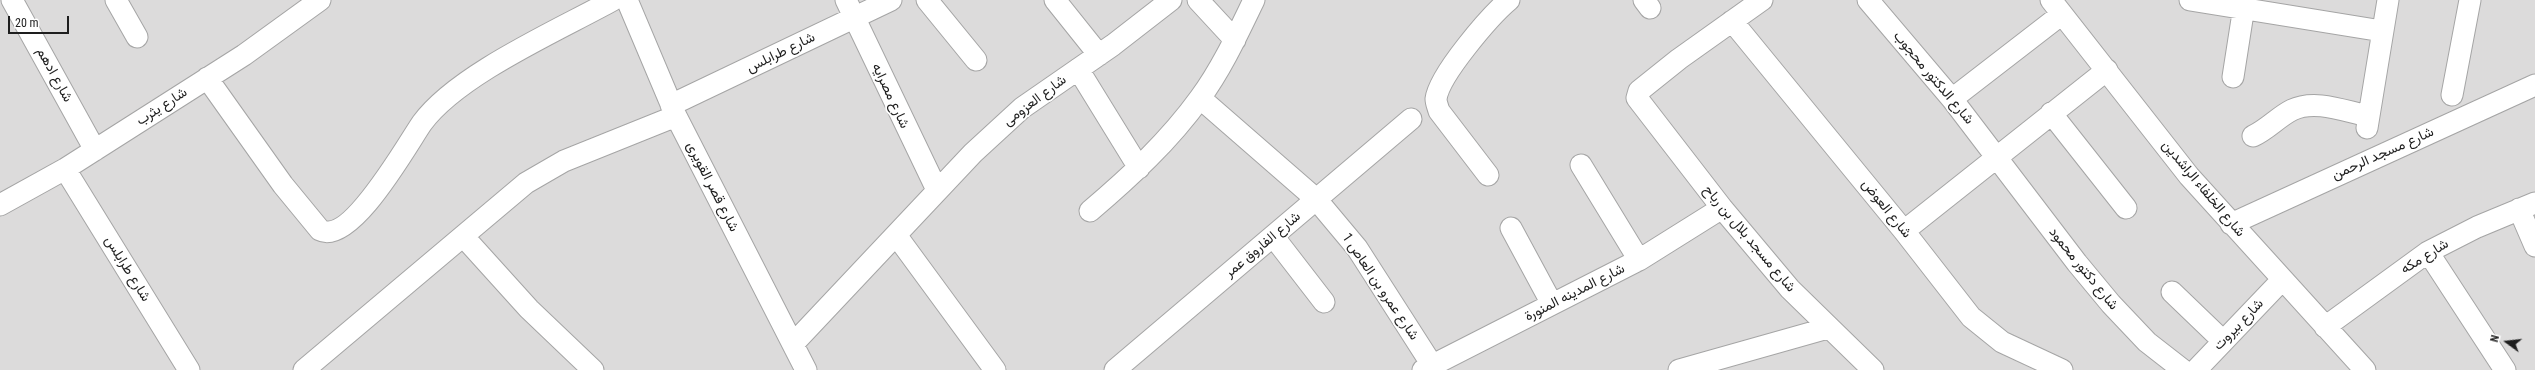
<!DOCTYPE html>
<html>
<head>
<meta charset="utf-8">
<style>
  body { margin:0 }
  #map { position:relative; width:2535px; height:370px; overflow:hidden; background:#efeae3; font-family:"Roboto Condensed",sans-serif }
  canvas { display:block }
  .north { position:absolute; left:2487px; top:322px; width:40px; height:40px; -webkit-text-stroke:3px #fff; paint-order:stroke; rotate:285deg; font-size:11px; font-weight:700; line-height:16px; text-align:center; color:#1e1e1e }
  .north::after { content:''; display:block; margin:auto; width:14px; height:18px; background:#1e1e1e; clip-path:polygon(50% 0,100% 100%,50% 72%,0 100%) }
  .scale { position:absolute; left:8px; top:16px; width:61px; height:18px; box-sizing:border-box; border:2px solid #1e1e1e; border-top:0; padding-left:5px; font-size:12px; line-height:14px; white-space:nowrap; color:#1e1e1e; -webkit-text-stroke:3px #fff; paint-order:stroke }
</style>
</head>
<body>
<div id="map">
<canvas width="2535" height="370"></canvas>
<div class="north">N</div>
<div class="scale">20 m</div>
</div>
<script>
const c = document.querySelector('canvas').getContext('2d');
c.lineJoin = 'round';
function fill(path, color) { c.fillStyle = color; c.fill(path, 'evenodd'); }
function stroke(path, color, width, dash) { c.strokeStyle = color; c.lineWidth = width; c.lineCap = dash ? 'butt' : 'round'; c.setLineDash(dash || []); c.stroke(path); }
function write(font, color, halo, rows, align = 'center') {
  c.font = font + ' "Roboto Condensed",Vazirmatn,sans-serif'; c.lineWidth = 3.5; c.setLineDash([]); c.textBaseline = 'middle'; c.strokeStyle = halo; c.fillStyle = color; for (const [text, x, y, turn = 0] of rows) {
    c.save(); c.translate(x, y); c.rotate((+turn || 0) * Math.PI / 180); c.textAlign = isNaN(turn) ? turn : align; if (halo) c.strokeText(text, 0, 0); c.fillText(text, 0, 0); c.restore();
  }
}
const residential = new Path2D(`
  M 0,0 L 2535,0 L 2535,370 L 0,370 Z`);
const street = new Path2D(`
  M 12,0 L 95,150
  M 116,0 L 137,37
  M 627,0 L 676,116 L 806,370
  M 846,0 L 937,190
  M 927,0 L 976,60
  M 1055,0 L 1099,55
  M 1198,0 L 1235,40
  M 1644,0 L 1650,8
  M 1762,0 L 1679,59 L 1639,91 L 1637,98 L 1722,208 L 1790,289 L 1873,370
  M 1868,0 L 1952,99 L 2077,263 L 2111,304 L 2147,342 L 2183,370
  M 2051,0 L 2189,176 L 2365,370
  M 2190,0 L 2382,31
  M 1732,21 L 1904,231 L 1971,317 L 2002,342 L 2062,370
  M 1078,69 L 1139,168
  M 2233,77 L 2245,0
  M 207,78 L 283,185 L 320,230 C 351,246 408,143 422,123 C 458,74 559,30 613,0
  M 2452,95 L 2470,0
  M 1200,98 L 1316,199 L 1357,248 L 1432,365
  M 1952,99 L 2062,14
  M 671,105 L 891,0
  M 2051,113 L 2126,208
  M 2367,128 L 2388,0
  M 2253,136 C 2268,129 2278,117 2292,110 C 2315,99 2344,111 2368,116
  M 1581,165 L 1639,260
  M 65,169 L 189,370
  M 1488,175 L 1439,111 C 1438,107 1436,103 1436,99 C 1439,75 1490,16 1509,0
  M 0,205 L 65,169 L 244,55 L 320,0
  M 2519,209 L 2535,246
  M 1090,211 C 1130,177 1169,141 1200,98 C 1222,68 1238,33 1254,0
  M 2231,224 L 2535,85
  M 1511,228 L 1552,304
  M 1904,231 L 2107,70
  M 896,235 L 995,370
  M 463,236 L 529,309 L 593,370
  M 1273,236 L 1324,302
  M 2428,252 L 2505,370
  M 2172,292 L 2223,341
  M 2325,327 L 2428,252 L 2477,227 L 2535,203
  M 793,344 L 973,153 L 1022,108 L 1113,45 L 1171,0
  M 304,370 L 526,183 L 564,161 L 676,116
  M 1115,370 L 1411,119
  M 1423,370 L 1639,260 L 1722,208
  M 1679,370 L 1828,328
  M 2196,370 L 2282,280`);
const streetNames = [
  ["شارع طرابلس",781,53,-26],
  ["شارع ادهم",54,75,61],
  ["شارع الدكتور محجوب",1933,78,50],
  ["شارع مصرايه",890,96,65],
  ["شارع العزومى",1035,101,-37],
  ["شارع يثرب",162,107,-33],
  ["شارع مسجد الرحمن",2383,154,-24],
  ["شارع قصر القويرى",712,187,63],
  ["شارع الخلفاء الراشدين",2203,189,50],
  ["شارع العوض",1886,209,51],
  ["شارع مسجد بلال بن رباح",1749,239,50],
  ["شارع الفاروق عمر",1263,245,-40],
  ["شارع مكه",2425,257,-32],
  ["شارع طرابلس",127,269,58],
  ["شارع دكتور محمود",2083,269,51],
  ["شارع عمرو بن العاص 1",1380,287,56],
  ["شارع المدينه المنورة",1575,293,-27],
  ["شارع بيروت",2239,325,-46]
];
fill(residential, '#dcdbdb');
stroke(street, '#a5a5a5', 23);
stroke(street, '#fff', 21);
write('14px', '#1e1e1e', '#fff', streetNames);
</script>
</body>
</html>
